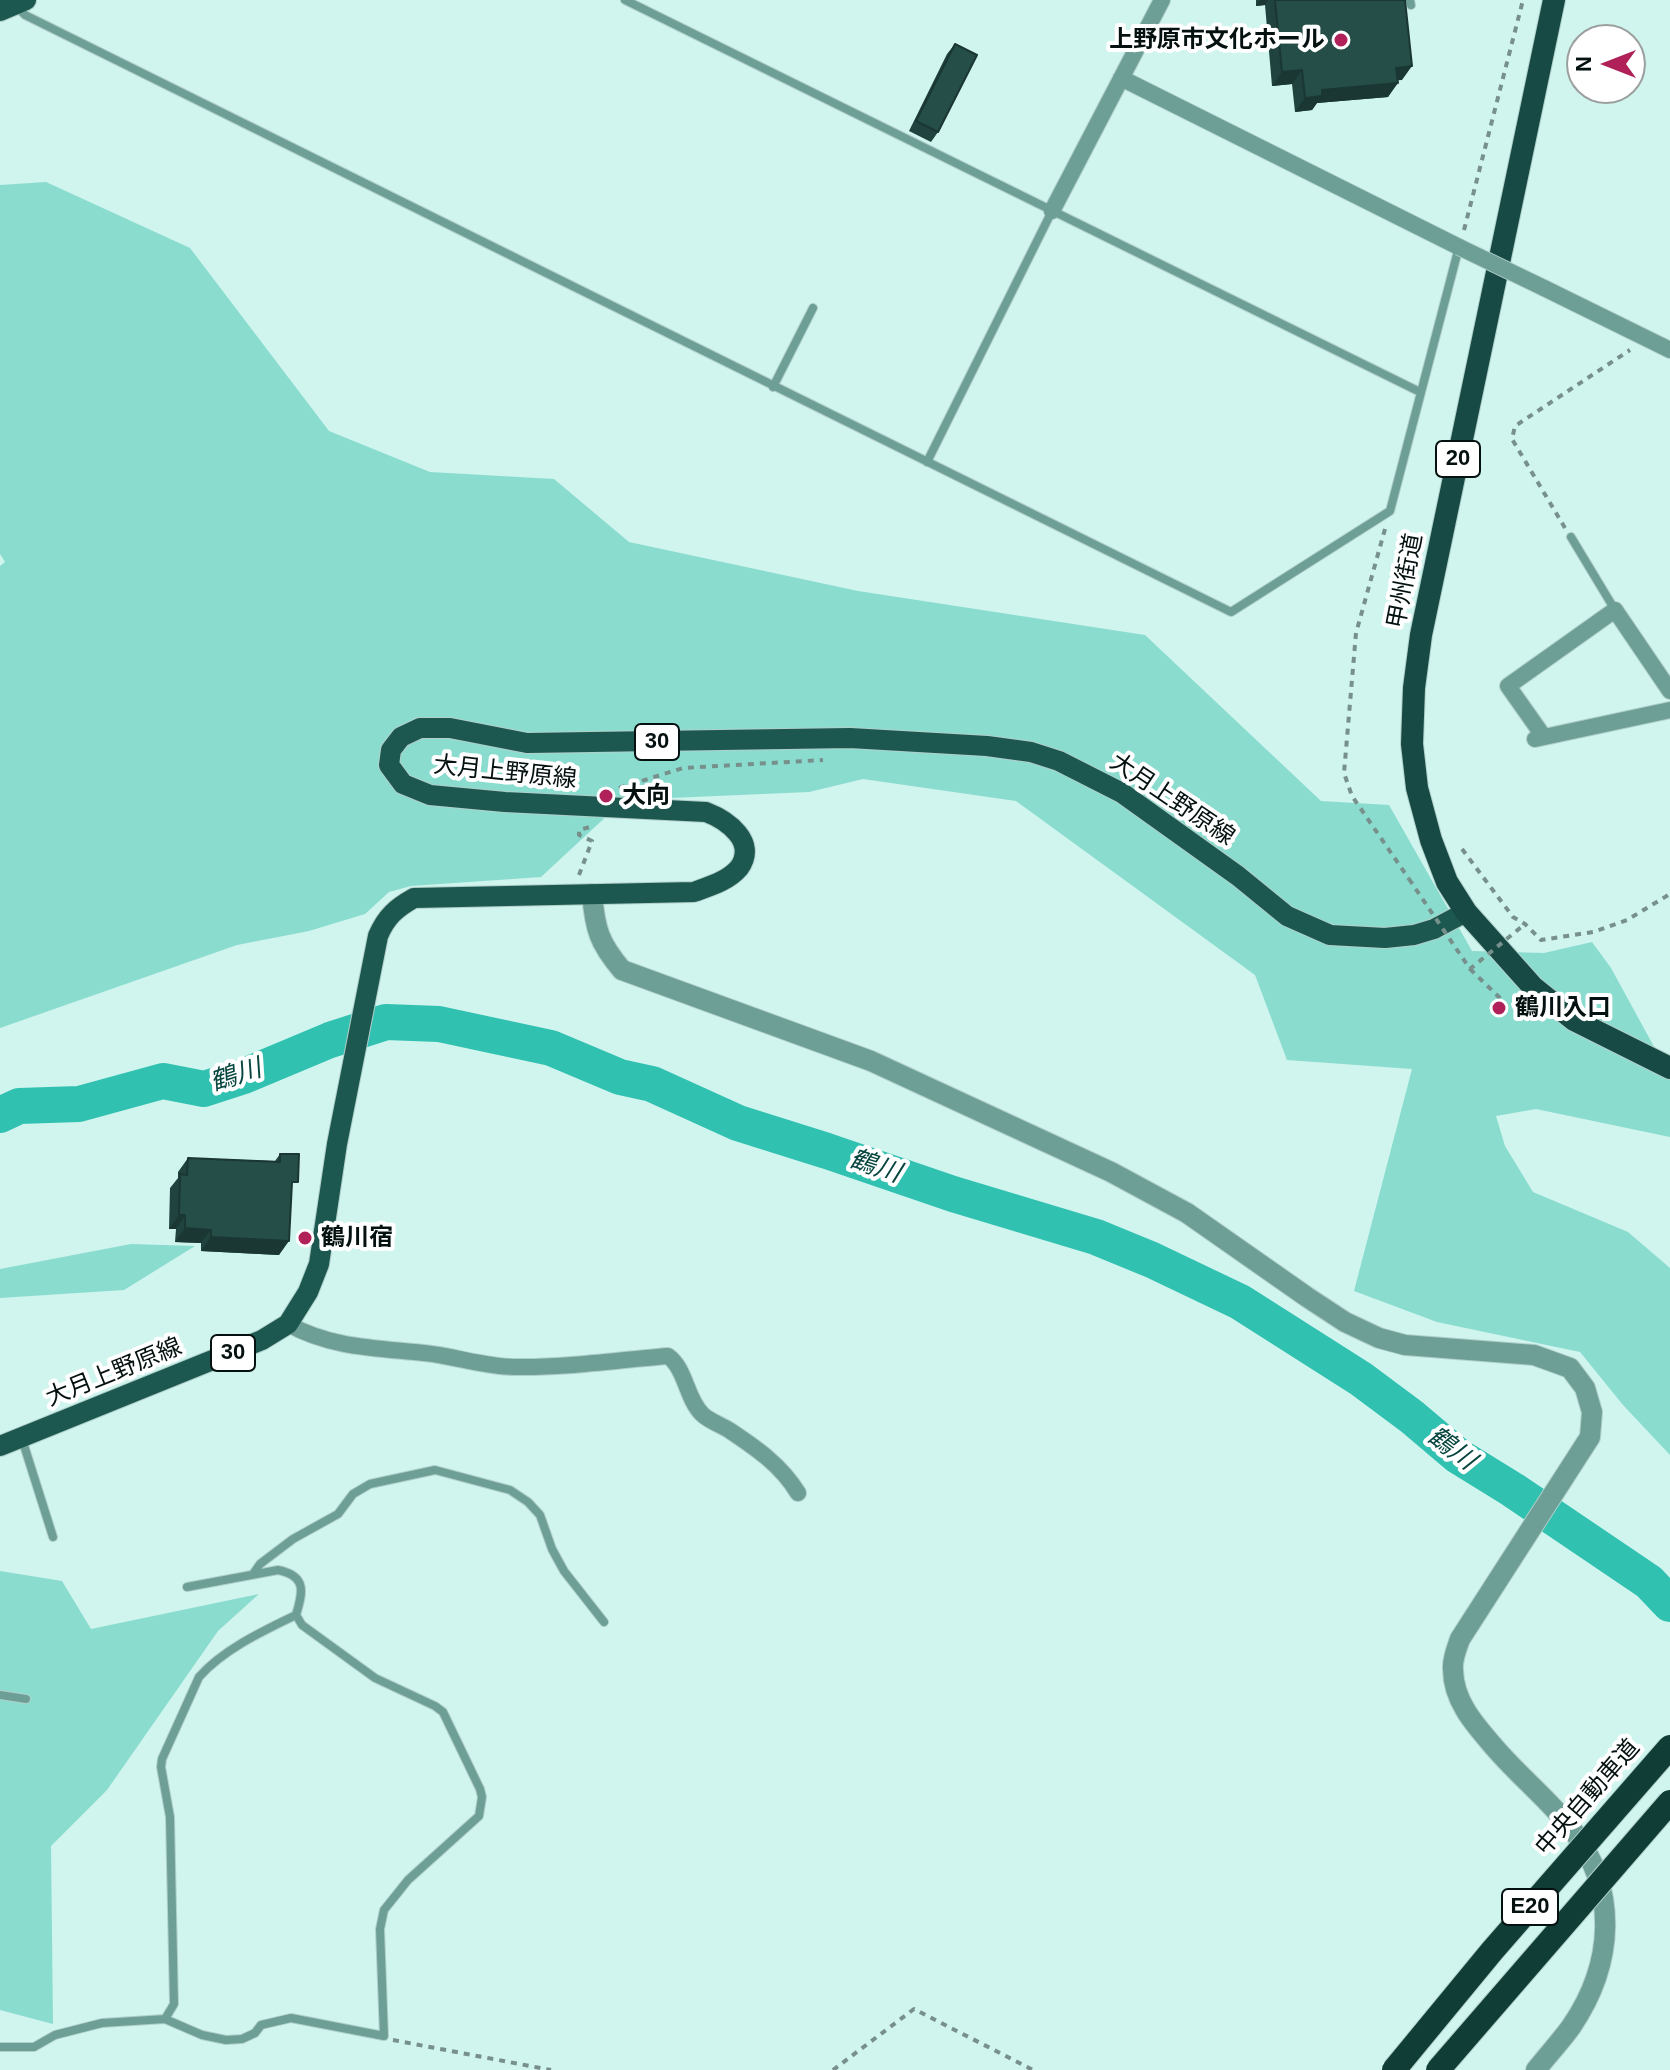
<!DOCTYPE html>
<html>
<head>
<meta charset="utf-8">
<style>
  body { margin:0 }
  #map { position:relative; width:1670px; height:2070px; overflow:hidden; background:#d0f4ee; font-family:Helvetica,sans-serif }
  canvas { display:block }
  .north { position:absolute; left:1566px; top:24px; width:80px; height:80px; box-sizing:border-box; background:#fff; border:2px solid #9ba09f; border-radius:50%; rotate:270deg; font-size:22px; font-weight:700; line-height:32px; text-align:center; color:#051110 }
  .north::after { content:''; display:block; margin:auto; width:28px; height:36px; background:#af2158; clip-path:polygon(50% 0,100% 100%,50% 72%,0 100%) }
</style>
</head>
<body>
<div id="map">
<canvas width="1670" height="2070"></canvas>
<div class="north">N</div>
</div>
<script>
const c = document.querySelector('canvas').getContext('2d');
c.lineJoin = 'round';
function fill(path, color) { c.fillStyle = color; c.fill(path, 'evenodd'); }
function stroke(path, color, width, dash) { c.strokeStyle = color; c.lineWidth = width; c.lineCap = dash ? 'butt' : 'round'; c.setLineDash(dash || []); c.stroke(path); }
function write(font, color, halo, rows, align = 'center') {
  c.font = font + ' Helvetica,"Noto Sans JP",sans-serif'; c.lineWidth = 8; c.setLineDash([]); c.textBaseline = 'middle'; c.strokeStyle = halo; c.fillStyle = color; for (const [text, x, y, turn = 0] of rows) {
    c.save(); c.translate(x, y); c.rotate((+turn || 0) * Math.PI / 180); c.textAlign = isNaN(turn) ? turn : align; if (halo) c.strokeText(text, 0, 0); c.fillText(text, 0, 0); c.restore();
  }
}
const green = new Path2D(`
  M 46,182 L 190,248 L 329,431 L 430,472 L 554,479 L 629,542 L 858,591 L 1145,635 L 1321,801 L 1389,805 L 1472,951 L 1544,953 L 1592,942 L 1611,968 L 1670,1076 L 1670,1137 L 1536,1109 L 1496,1116 L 1505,1146 L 1533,1192 L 1628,1232 L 1670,1268 L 1670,1455 L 1623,1405 L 1580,1352 L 1437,1322 L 1354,1291 L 1412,1069 L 1287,1060 L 1255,975 L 1016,801 L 863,779 L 809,792 L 624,800 L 541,877 L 411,886 L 389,892 L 365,914 L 309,931 L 237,945 L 0,1028 L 0,566 L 5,562 L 0,554 L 0,185 Z
  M 131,1244 L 195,1246 L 124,1290 L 0,1298 L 0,1269 Z
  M 0,1571 L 62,1581 L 91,1629 L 259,1594 L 218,1631 L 107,1790 L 51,1846 L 53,2024 L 0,2010 Z`);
const river = new Path2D(`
  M 0,1115 L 19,1106 L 79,1104 L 163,1081 L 204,1089 L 244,1076 L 330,1040 L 386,1022 L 439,1024 L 551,1048 L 620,1077 L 652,1084 L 738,1123 L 827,1151 L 953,1194 L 1096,1237 L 1152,1260 L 1240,1302 L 1361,1379 L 1412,1417 L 1458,1456 L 1513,1490 L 1649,1582 L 1670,1604`);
const path = new Path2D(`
  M 1464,230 L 1523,0
  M 1565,528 L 1512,439 L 1515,426 L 1630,350
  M 1385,529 L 1356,633 L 1344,773 L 1352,796 L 1409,879
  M 619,788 L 683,768 L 823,760
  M 1462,849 L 1513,917 L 1525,924 L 1541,940 L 1593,932 L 1627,920 L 1670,894
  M 579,875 L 592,841 L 579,835 L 579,830 L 590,827
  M 1470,969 L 1502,1000
  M 393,2040 L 551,2070
  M 833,2070 L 914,2009 L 1033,2070`);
const service = new Path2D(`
  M 625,0 L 1420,392
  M 1410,0 L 1411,5
  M 15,5 L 25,15 L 1231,612 L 1390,511 L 1459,247
  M 773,387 L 813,308
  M 927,462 L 1052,211
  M 1571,537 L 1615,610
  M 22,1439 L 53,1537
  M 253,1574 L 260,1564 L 293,1539 L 338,1514 L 353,1494 L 370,1484 L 435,1470 L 510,1490 L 528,1502 L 540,1515 L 552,1549 L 564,1571 L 604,1622
  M 0,1695 L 26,1699
  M 165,2019 L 174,2004 L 170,1817 L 161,1767 L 162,1759 L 199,1677 C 224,1649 263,1631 296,1615
  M 0,2047 L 34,2047 L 55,2035 L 102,2023 L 165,2019 L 202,2035 L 226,2040 L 242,2039 L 255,2033 L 261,2025 L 291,2018 L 384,2036 L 380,1929 L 384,1910 L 408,1880 L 479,1816 L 482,1797 L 480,1789 L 443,1712 L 435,1706 L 375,1678 L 302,1625 L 296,1615 C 303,1592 307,1576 278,1570 L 187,1587`);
const minor = new Path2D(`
  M 1121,78 L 1459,247
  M 1052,211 L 1162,0
  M 1544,288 L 1670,350
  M 1544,737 L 1508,686 L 1615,610 L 1670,691
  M 1535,739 L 1670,710
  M 288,1324 C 331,1348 376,1348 424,1353 C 455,1356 484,1367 515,1367 C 565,1368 618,1360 668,1356 C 686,1369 686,1398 702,1414 C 709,1421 721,1425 729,1430 C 756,1448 781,1465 798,1493`);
const tertiary = new Path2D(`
  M 592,894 C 595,929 599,943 622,970 L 871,1061 L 1111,1172 L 1187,1213 L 1307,1297 L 1345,1322 L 1379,1338 L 1405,1345 L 1534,1355 L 1570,1368 L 1585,1388 L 1592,1412 L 1590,1437 L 1460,1639 C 1457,1648 1452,1659 1453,1669 C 1453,1701 1475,1725 1495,1748 C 1519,1776 1548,1799 1571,1828 C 1619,1890 1614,1964 1571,2027 C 1560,2042 1547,2056 1536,2070`);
const primary = new Path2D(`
  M 0,11 L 26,0
  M 0,1446 L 262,1340 L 288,1324 L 308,1292 L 319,1264 L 337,1144 L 378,936 C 386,917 396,908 414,898 L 694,892 C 710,886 728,881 739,868 C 758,842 727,820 706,812 L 505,802 L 430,795 L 403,784 L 389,765 L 391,750 L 401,737 L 420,728 L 450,728 L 527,743 L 850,738 L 987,746 L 1031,752 L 1059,761 L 1122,793 L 1238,876 L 1287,916 L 1330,935 L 1385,938 L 1414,935 L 1434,929 L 1466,912`);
const trunk = new Path2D(`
  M 1554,0 L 1421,635 L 1414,688 L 1412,744 L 1417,788 L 1431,840 L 1447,882 L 1466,912 L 1533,987 L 1574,1020 L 1670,1068`);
const pathBridge = new Path2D(`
  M 1409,879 L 1470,969 L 1525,924`);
const minorBridge = new Path2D(`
  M 1459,247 L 1544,288`);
const motorwayBridge = new Path2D(`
  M 1394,2070 L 1492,1951 L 1670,1747
  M 1438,2070 L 1670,1802`);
const wall = new Path2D(`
  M 1256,0 L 1405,0 L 1402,80 L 1398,80 L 1388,97 L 1317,103 L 1312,110 L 1295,112 L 1292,84 L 1272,86 L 1265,5 L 1256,6 Z
  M 955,44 L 938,132 L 931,142 L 909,131 L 947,54 Z
  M 280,1154 L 292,1191 L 279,1255 L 201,1251 L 201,1243 L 175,1242 L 176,1229 L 169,1229 L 170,1188 L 178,1178 L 178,1172 L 188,1158 L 275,1161 Z`);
const shadedWall = new Path2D(`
  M 1260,0 L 1268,0 L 1265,5 L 1256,6 Z
  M 1412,66 L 1402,80 L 1387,81 L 1396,68 Z
  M 1302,70 L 1292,84 L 1272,86 L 1282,72 Z
  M 1398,83 L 1388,97 L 1317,103 L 1312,110 L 1295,112 L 1305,98 L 1322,90 Z
  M 179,1215 L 185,1215 L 176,1229 L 169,1229 Z
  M 185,1228 L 211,1230 L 201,1243 L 175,1242 Z
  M 211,1237 L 289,1241 L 279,1255 L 201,1251 Z`);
const building = new Path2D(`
  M 1275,0 L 1405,0 L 1412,66 L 1396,68 L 1398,83 L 1322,90 L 1322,96 L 1305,98 L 1302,70 L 1282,72 Z
  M 955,44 L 977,55 L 938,132 L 916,121 Z
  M 280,1154 L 299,1154 L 298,1182 L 292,1182 L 289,1241 L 211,1237 L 211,1230 L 185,1228 L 185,1215 L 179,1215 L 180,1174 L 187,1175 L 188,1158 L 280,1162 Z`);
const markers = [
  [1341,40,8,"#af2158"],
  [606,796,8,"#af2158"],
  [1499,1008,8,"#af2158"],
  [305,1238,8,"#af2158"]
];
const shields = [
  [1458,459,44],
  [657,742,44],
  [233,1353,44],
  [1530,1907,56]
];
const shieldNames = [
  ["20",1458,459],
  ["30",657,742],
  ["30",233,1353],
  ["E20",1530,1907]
];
const poiNames = [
  ["上野原市文化ホール",1325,40,"right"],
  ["大向",622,796],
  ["鶴川入口",1515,1008],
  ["鶴川宿",321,1238]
];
const streetNames = [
  ["甲州街道",1406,581,-79],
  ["大月上野原線",505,773,6],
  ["大月上野原線",1172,800,34],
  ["大月上野原線",114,1373,-22],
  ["中央自動車道",1588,1798,-49]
];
const waterNames = [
  ["鶴川",236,1076,-18],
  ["鶴川",875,1167,18],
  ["鶴川",1451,1449,37]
];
fill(green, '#8adccf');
stroke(river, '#31c1b1', 36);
stroke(service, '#b0d0ca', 10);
stroke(minor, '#b0d0ca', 18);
stroke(tertiary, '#b0d0ca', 22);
stroke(primary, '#b0d0ca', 22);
stroke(trunk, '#b0d0ca', 24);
stroke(path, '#77908c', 4, [6, 6]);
stroke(service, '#6e9f97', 8);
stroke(minor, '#6e9f97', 16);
stroke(tertiary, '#6e9f97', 20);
stroke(primary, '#1d5850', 20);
stroke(trunk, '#174a44', 22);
stroke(minorBridge, '#b0d0ca', 18, []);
stroke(motorwayBridge, '#b0d0ca', 26, []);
stroke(pathBridge, '#77908c', 4, [6, 6]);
stroke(minorBridge, '#6e9f97', 16);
stroke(motorwayBridge, '#113d37', 24);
fill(wall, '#20433f');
fill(shadedWall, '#1a3733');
fill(building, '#254e49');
stroke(building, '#1a3733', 2);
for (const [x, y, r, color] of markers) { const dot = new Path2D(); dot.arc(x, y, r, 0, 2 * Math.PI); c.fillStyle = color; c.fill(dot); stroke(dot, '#fff', 3); }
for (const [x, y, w] of shields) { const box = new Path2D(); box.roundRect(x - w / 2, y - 18, w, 36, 6); c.fillStyle = '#fff'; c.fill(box); stroke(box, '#051110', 2); }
write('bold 22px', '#051110', null, shieldNames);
write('bold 24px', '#051110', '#fff', poiNames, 'left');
write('24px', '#051110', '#fff', streetNames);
write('italic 26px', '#07463f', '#fff', waterNames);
</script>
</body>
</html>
